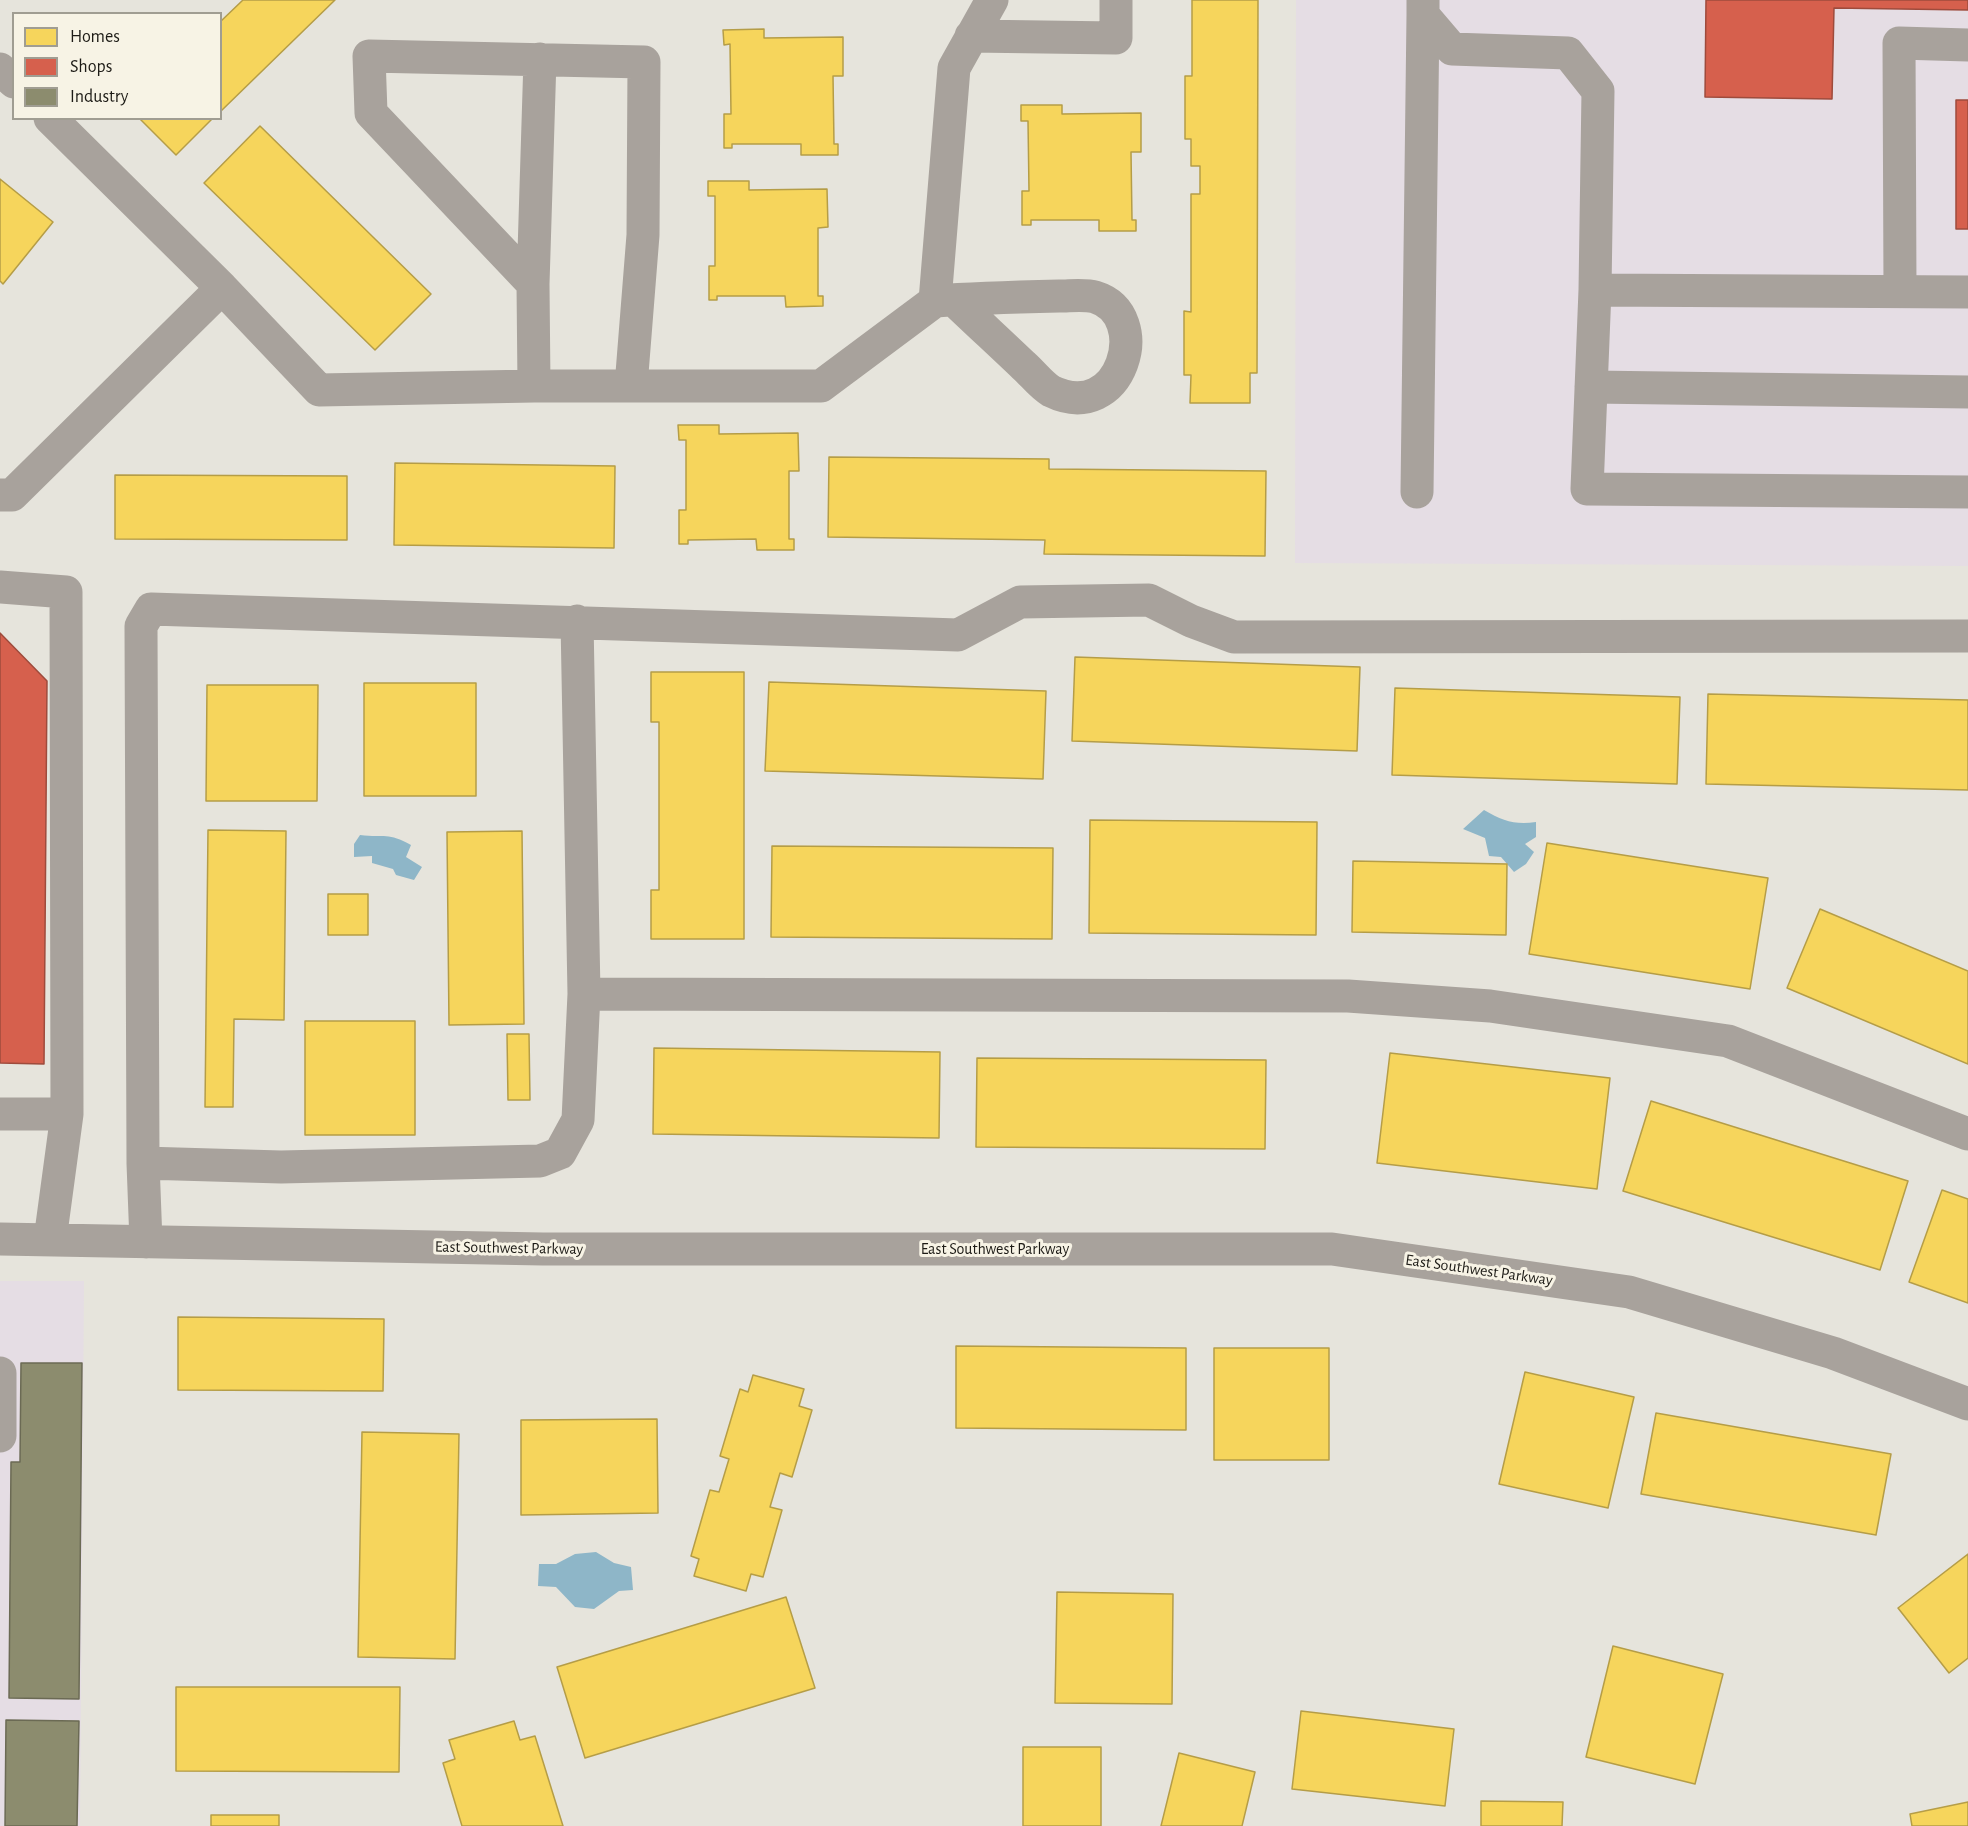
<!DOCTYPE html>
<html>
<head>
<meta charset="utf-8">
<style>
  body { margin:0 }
  #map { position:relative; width:1968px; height:1826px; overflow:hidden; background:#e6e4dc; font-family:"Alegreya Sans",sans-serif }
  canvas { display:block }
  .legend { position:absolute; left:12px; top:12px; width:210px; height:108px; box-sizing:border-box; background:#f7f3e5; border:2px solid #a09d92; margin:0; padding:8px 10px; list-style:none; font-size:18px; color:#1d1b16 }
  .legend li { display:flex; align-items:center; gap:12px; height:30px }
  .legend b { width:30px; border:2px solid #a09d92 }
</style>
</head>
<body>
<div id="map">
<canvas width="1968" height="1826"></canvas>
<ul class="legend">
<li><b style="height:16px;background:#f6d55c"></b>Homes</li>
<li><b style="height:16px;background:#d6604d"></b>Shops</li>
<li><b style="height:16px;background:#8c8c6e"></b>Industry</li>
</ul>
</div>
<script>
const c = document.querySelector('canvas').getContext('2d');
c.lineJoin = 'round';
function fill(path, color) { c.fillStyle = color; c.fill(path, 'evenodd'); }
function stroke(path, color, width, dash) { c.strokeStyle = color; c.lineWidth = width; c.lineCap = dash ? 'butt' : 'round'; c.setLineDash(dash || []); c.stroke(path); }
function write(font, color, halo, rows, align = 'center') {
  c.font = font + ' "Alegreya Sans",sans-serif'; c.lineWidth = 6; c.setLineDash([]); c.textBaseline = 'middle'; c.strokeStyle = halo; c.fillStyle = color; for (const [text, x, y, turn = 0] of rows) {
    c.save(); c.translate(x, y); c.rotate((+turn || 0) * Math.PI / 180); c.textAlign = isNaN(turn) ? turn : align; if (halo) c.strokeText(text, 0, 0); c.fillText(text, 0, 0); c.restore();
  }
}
const commercial = new Path2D(`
  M 1296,0 L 1968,0 L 1968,566 L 1295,563 Z
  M 0,1281 L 84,1281 L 80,1826 L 0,1826 Z`);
const water = new Path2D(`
  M 1484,810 C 1503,821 1515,825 1536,822 L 1536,837 L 1525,844 L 1534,852 L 1526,864 L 1514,872 L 1501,857 L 1489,856 L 1485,838 L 1463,829 Z
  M 360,835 C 385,838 388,832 411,845 L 406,857 L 422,867 L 414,880 L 396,875 L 393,869 L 372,863 L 372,856 L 354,857 L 354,844 Z
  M 596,1552 L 614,1563 L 631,1567 L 633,1590 L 619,1591 L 594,1609 L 575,1607 L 556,1587 L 538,1586 L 539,1564 L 556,1564 L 575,1554 Z`);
const homes = new Path2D(`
  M 243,0 L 335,0 L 220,112 L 220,22 Z
  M 1192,0 L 1258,0 L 1257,373 L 1250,373 L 1250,403 L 1190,403 L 1191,375 L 1184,375 L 1184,311 L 1191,312 L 1191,194 L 1200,194 L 1200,166 L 1191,166 L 1191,139 L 1185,139 L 1185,76 L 1192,76 Z
  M 764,29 L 764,38 L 843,37 L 843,76 L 833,76 L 834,144 L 838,144 L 838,155 L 801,155 L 801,144 L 732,144 L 732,148 L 724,148 L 724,114 L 731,114 L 730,44 L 724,45 L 723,30 Z
  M 1021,105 L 1062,105 L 1062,114 L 1141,113 L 1141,152 L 1131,152 L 1132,220 L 1136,220 L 1136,231 L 1099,231 L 1099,220 L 1031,220 L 1031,225 L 1022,225 L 1022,191 L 1029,191 L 1028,121 L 1021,121 Z
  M 139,118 L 213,118 L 176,155 Z
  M 260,126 L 431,294 L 375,350 L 204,183 Z
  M 0,179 L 53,222 L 3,284 L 0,281 Z
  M 708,181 L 749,181 L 749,190 L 827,189 L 828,227 L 818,228 L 818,296 L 823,296 L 823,306 L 786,307 L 785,296 L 717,296 L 717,300 L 709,300 L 709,266 L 715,266 L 715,196 L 708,196 Z
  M 678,425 L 719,425 L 719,434 L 798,433 L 799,471 L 789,471 L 789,539 L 794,539 L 794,550 L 757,550 L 756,539 L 688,540 L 688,544 L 679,544 L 679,510 L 686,510 L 686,440 L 679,440 Z
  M 829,457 L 1049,459 L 1049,469 L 1266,471 L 1265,556 L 1044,554 L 1045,540 L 828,537 Z
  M 395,463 L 615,466 L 614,548 L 394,545 Z
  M 115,475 L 347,476 L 347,540 L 115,539 Z
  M 1075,657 L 1360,667 L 1357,751 L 1072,741 Z
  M 651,672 L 744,672 L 744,939 L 651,939 L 651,890 L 659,890 L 659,722 L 651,722 Z
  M 769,682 L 1046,691 L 1043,779 L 765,771 Z
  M 364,683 L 476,683 L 476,796 L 364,796 Z
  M 207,685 L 318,685 L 317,801 L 206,801 Z
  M 1395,688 L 1680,697 L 1677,784 L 1392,775 Z
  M 1708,694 L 1968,700 L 1968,790 L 1706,784 Z
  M 1090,820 L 1317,822 L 1316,935 L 1089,933 Z
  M 208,830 L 286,831 L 284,1020 L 234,1019 L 233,1107 L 205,1107 Z
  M 522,831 L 524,1024 L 449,1025 L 447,832 Z
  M 1547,843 L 1768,878 L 1750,989 L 1529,954 Z
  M 772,846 L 1053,848 L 1052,939 L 771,937 Z
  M 1353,861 L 1507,864 L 1506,935 L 1352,932 Z
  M 328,894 L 368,894 L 368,935 L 328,935 Z
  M 1820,909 L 1968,971 L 1968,1064 L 1787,988 Z
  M 305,1021 L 415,1021 L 415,1135 L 305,1135 Z
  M 507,1034 L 529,1034 L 530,1100 L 508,1100 Z
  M 654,1048 L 940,1052 L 939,1138 L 653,1134 Z
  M 1390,1053 L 1610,1078 L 1597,1189 L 1377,1163 Z
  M 977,1058 L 1266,1060 L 1265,1149 L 976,1147 Z
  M 1651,1101 L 1908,1181 L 1880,1270 L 1623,1191 Z
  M 1942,1190 L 1968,1199 L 1968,1303 L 1909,1282 Z
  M 178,1317 L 384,1319 L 383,1391 L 178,1390 Z
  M 956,1346 L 1186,1348 L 1186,1430 L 956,1428 Z
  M 1214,1348 L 1329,1348 L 1329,1460 L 1214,1460 Z
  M 1525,1372 L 1634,1397 L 1608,1508 L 1499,1484 Z
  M 753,1375 L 804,1389 L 799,1406 L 812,1410 L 792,1477 L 780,1473 L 770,1507 L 782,1510 L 763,1577 L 751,1574 L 746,1591 L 694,1576 L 699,1559 L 691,1556 L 710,1490 L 719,1492 L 729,1459 L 720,1456 L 740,1389 L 748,1392 Z
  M 1656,1413 L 1891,1454 L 1876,1535 L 1641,1494 Z
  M 657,1419 L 658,1513 L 521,1515 L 521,1420 Z
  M 362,1432 L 459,1434 L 455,1659 L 358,1657 Z
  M 1968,1554 L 1968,1658 L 1949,1673 L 1898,1608 Z
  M 1057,1592 L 1173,1594 L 1172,1704 L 1055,1703 Z
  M 786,1597 L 815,1688 L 585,1758 L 557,1667 Z
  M 1613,1646 L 1723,1674 L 1695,1784 L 1586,1757 Z
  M 176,1687 L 400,1687 L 399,1772 L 176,1771 Z
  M 1301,1711 L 1454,1729 L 1445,1806 L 1292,1789 Z
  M 514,1721 L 520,1740 L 535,1736 L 563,1826 L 462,1826 L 443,1763 L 455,1759 L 449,1740 Z
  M 1023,1747 L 1101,1747 L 1101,1826 L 1023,1826 Z
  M 1179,1753 L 1255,1772 L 1242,1826 L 1161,1826 Z
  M 1481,1801 L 1563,1802 L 1562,1826 L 1481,1826 Z
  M 1968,1802 L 1968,1826 L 1912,1826 L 1910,1814 Z
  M 211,1815 L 279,1815 L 279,1826 L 211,1826 Z`);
const shops = new Path2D(`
  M 1706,0 L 1968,0 L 1968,10 L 1834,8 L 1832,99 L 1705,97 Z
  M 1956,100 L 1968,100 L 1968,229 L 1956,229 Z
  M 0,633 L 47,681 L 44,1064 L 0,1063 Z`);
const industry = new Path2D(`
  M 21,1363 L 82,1363 L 79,1699 L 9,1698 L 11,1462 L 20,1462 Z
  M 6,1720 L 79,1721 L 77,1826 L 5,1826 Z`);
const minor = new Path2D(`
  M 1423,0 L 1423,15 L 1452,49 L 1568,53 L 1598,91 L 1595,290 L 1968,292
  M 971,36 L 1116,38 L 1116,0
  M 0,69 L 14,82
  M 50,118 L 222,288 L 319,390 L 534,386 L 821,386 L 935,301 L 954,68 L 992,0
  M 533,284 L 540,59
  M 1595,290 L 1587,489 L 1968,492
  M 1900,291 L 1899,43 L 1968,45
  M 935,301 C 976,298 1017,297 1059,296 C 1070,296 1085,294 1095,297 C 1154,315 1122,426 1051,391 C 1042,386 1032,373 1024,366 C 1001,344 977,322 954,300
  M 534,386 L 533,284 L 371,113 L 369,56 L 644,62 L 643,235 L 631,386
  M 1591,387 L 1968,392
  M 1417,492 L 1423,15
  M 0,495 L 12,495 L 222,288
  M 0,587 L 66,592 L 67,1114
  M 584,994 L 1348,996 L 1490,1006 L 1728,1041 L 1968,1134
  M 0,1114 L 67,1114 L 50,1240
  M 143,1163 L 281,1167 L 540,1161 L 560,1153 L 578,1120 L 584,994 L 577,621
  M 0,1239 L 543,1249 L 1332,1249 L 1629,1292 L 1833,1353 L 1968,1404
  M 146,1242 L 143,1163 L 141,626 L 151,609 L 958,635 L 1020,602 L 1149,600 L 1191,621 L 1234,637 L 1968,636
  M 0,1373 L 0,1436`);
const streetNames = [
  ["East Southwest Parkway",509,1248,1],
  ["East Southwest Parkway",995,1249],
  ["East Southwest Parkway",1479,1270,8]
];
fill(commercial, '#e5dde4');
fill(water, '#8eb6c8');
fill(homes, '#f6d55c');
stroke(homes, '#b59d47', 1.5);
fill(shops, '#d6604d');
stroke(shops, '#9e4b3c', 1.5);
fill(industry, '#8c8c6e');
stroke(industry, '#6b6a54', 1.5);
stroke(minor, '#a8a29c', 33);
write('16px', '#1d1b16', '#f7f3e5', streetNames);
</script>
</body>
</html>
